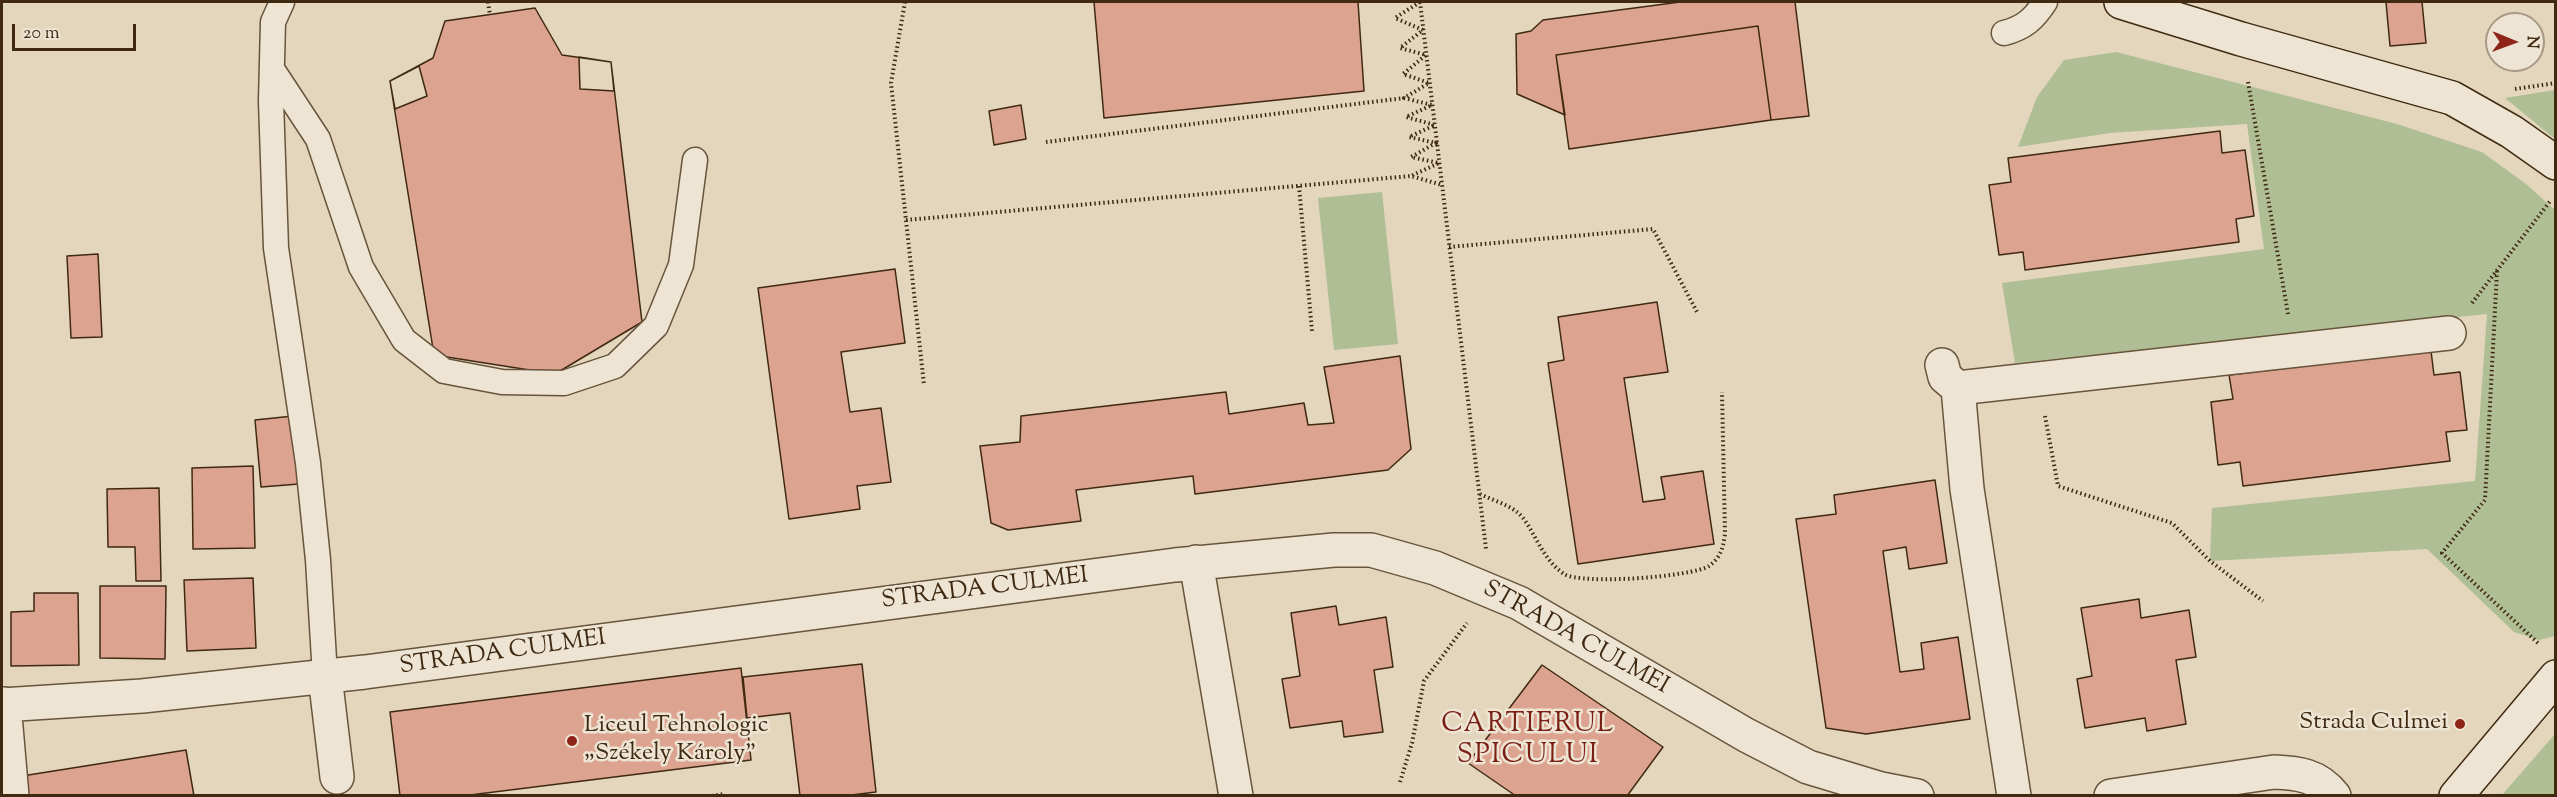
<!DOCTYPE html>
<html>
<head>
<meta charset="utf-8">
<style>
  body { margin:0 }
  #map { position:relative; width:2557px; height:797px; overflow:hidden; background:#e3d6bc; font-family:"Sorts Mill Goudy",serif }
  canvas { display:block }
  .frame { position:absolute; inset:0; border:3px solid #3f2911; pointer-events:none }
  .north { position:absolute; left:2485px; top:12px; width:60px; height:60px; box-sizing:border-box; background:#ede4d3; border:2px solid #a79985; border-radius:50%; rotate:91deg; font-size:16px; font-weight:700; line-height:24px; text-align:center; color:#3f2911 }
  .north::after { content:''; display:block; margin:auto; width:21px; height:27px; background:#8f2418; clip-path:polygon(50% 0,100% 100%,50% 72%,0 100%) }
  .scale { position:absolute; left:12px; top:24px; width:124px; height:27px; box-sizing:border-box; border:3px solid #3f2911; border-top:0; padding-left:8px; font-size:18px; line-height:21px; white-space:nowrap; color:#3f2911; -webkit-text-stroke:4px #ede4d3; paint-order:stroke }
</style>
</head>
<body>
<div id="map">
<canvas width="2557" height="797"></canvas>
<div class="frame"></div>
<div class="north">N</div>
<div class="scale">20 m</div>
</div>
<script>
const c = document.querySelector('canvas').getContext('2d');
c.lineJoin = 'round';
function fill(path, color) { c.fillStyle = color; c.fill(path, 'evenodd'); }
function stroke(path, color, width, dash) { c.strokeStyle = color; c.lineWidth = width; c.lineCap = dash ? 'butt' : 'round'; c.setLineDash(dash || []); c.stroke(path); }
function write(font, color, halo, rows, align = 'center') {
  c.font = font + ' "Sorts Mill Goudy",serif'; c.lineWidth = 5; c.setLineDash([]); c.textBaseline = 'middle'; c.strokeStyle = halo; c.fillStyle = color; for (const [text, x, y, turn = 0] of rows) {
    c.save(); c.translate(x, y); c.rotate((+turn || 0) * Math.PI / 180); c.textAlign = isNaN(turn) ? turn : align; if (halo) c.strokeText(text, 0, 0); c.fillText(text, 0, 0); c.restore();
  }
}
const green = new Path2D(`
  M 2116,52 L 2397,124 L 2482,152 L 2526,184 L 2555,210 L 2555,636 L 2539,640 L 2514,632 L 2427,549 L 2210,561 L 2212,508 L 2475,481 L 2487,314 L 2015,363 L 2002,283 L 2264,249 L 2247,124 L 2110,133 L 2018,147 L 2037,97 L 2064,60 Z
  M 2555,90 L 2555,139 L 2505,98 Z
  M 1382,192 L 1398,344 L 1334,350 L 1318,198 Z
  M 2555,734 L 2555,795 L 2502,795 Z`);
const building = new Path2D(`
  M 1094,2 L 1358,2 L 1364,91 L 1104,118 Z
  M 1680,2 L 1795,2 L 1809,116 L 1771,120 L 1758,26 L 1556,55 L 1565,115 L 1517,94 L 1516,34 L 1531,31 L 1543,20 Z
  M 2386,2 L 2422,2 L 2426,43 L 2390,46 Z
  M 535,8 L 562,55 L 611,62 L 642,322 L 555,374 L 434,355 L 390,81 L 433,58 L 445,21 Z
  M 1758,26 L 1771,120 L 1569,149 L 1556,55 Z
  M 579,57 L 611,62 L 614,91 L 580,89 Z
  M 419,66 L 427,96 L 395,109 L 390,81 Z
  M 1021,105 L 1026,139 L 994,145 L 989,111 Z
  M 2220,131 L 2222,153 L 2245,150 L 2254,216 L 2236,219 L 2239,242 L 2025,270 L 2023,252 L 1999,255 L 1989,185 L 2011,182 L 2008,158 Z
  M 98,254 L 102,337 L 71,338 L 67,256 Z
  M 895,269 L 905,343 L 841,352 L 850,412 L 881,408 L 891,482 L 857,486 L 860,509 L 789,519 L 758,288 Z
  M 1657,302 L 1668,372 L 1624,378 L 1643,502 L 1665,499 L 1661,477 L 1703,471 L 1714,544 L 1578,564 L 1548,363 L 1564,360 L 1558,317 Z
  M 2431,351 L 2434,375 L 2460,372 L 2467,430 L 2446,432 L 2450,461 L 2243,486 L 2240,462 L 2218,465 L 2211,402 L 2233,399 L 2229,375 Z
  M 1400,356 L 1411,449 L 1388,470 L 1195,494 L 1193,476 L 1076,490 L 1081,521 L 1008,530 L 991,523 L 980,446 L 1020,442 L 1021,416 L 1226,392 L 1229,414 L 1304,403 L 1308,425 L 1334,423 L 1324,367 Z
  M 293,416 L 299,484 L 261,487 L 255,420 Z
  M 253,466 L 255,548 L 193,549 L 192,468 Z
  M 1935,480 L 1947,563 L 1909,569 L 1906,547 L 1883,551 L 1900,672 L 1924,669 L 1921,643 L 1958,637 L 1970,719 L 1866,734 L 1826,728 L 1796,519 L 1836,514 L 1834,495 Z
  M 159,488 L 161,581 L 136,581 L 135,547 L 108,547 L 107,489 Z
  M 253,578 L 256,648 L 187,651 L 184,580 Z
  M 100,586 L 166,586 L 165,659 L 100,658 Z
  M 34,593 L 78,593 L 79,665 L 11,666 L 11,612 L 34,611 Z
  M 2139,599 L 2141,618 L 2189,610 L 2196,657 L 2176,660 L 2186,724 L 2147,731 L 2145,718 L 2085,728 L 2077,679 L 2092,676 L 2081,608 Z
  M 1336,606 L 1339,625 L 1386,617 L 1393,667 L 1374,670 L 1383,732 L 1344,737 L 1342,721 L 1290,728 L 1282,679 L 1300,676 L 1291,613 Z
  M 862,664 L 876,792 L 843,796 L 800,796 L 790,713 L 747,718 L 743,677 Z
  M 1542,665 L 1663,747 L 1627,796 L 1516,796 L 1468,763 Z
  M 741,668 L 751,760 L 462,796 L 400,796 L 390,712 Z
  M 186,750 L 194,796 L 25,796 L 22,776 Z`);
const path = new Path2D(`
  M 488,2 L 490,15
  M 905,2 L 891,83 L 924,385
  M 1420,2 L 1486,549
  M 1420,2 L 1395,18 L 1423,30 L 1400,48 L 1426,55 L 1403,74 L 1429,83 L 1404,98 L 1432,105 L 1406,117 L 1435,125 L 1409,137 L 1436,143 L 1411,157 L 1439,163 L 1411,176 L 1442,185
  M 2248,82 L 2288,314
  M 2515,89 L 2556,83
  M 1046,142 L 1404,98
  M 1299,186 L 1312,331
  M 906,220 L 1411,176
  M 1449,247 L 1653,229 L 1697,312
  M 2497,271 L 2485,500 L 2442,553 L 2539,644
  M 2472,303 L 2551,200
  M 2045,416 L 2058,486 L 2172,523 L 2210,561 L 2263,601
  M 1480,494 C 1492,500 1507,504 1517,512 C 1532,523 1540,558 1564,574 C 1581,585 1692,577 1709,566 C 1721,557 1723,548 1725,534 L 1722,392
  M 1400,782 L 1412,743 L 1424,681 L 1467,623
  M 712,796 L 724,794`);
const lane = new Path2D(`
  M 282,2 L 273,22 L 271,101 L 276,248 L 308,463 L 318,560 L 325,676
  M 2004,33 C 2024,28 2034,19 2045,2
  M 272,69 L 318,139 L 361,267 L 404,340 L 444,371 L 502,382 L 564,383 L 615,366 L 656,326 L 681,265 L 695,160`);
const street = new Path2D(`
  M 1942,365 L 1945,377 L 1958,388 L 1967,489 L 2014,796
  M 1958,388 L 2449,333
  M 1196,562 L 1236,796
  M 325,676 L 337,777
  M 4,704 L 12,796
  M 2,705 L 142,696 L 365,672 L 1175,565 L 1334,550 L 1371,550 L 1435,568 L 1519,603 L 1746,735 L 1808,767 L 1881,789 L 1917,796
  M 2111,796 L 2274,772 C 2298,773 2318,775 2334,796`);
const secondary = new Path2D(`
  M 2121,2 L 2241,39 L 2452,98 L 2512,132 L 2556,163
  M 2456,796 L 2556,677`);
const markers = [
  [2460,724,6,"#8f2418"],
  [572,741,6,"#8f2418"]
];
const streetNames = [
  ["STRADA CULMEI",985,590,-7],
  ["STRADA CULMEI",1575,639,29],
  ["STRADA CULMEI",503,654,-8]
];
const poiNames = [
  ["Strada Culmei",2448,724],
  ["Liceul Tehnologic",584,727,"left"],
  ["„Székely Károly”",584,755,"left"]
];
const quarterNames = [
  ["CARTIERUL",1528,726],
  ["SPICULUI",1528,757]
];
fill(green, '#afbe94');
fill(building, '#dca390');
stroke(building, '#3f2911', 1.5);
stroke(lane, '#68543c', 27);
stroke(street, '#68543c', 36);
stroke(secondary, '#3f2911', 36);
stroke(path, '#3f2911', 4, [1.5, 3]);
stroke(lane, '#ede4d3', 24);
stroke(street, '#ede4d3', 33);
stroke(secondary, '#ede4d3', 33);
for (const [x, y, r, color] of markers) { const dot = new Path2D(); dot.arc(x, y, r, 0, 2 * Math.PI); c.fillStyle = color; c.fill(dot); stroke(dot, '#ede4d3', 2); }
write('24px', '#3f2911', '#ede4d3', streetNames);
write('24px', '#3f2911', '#ede4d3', poiNames, 'right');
c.letterSpacing = '1.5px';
write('27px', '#7a1f14', '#ede4d3', quarterNames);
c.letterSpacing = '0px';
</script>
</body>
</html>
